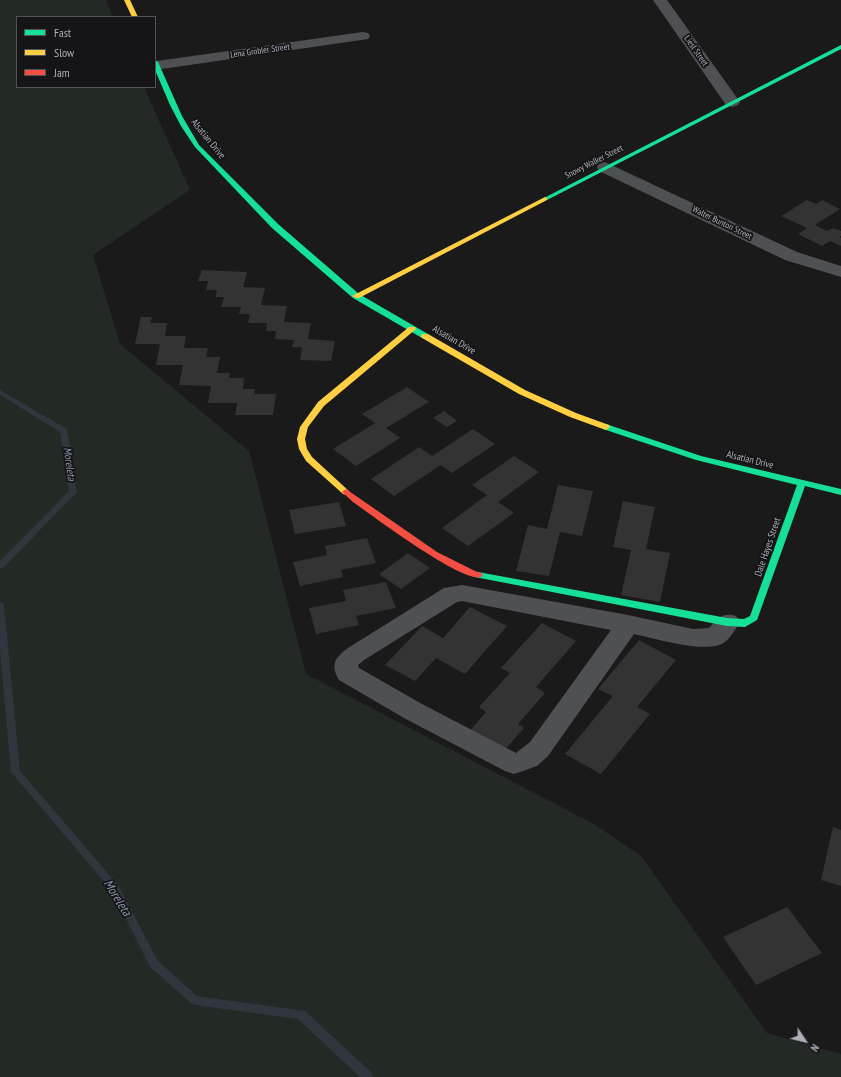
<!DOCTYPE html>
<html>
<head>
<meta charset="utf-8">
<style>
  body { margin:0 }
  #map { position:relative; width:841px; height:1077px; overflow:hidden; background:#1a1a1a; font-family:"PT Sans Narrow",sans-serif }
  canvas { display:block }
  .legend { position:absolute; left:16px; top:16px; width:140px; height:72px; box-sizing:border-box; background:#151416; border:1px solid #525257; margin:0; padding:5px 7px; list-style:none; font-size:12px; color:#adafb9 }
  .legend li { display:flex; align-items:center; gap:8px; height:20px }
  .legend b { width:20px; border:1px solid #525257 }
  .north { position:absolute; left:785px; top:1021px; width:40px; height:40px; -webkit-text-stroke:3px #151416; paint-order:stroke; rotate:125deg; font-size:11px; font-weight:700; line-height:16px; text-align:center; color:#adafb9 }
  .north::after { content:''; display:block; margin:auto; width:14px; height:18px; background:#adafb9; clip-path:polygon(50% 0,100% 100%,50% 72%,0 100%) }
</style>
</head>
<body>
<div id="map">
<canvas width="841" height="1077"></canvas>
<ul class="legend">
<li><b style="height:5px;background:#16e098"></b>Fast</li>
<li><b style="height:5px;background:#ffcf43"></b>Slow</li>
<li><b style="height:5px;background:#f24e42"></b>Jam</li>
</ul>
<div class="north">N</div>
</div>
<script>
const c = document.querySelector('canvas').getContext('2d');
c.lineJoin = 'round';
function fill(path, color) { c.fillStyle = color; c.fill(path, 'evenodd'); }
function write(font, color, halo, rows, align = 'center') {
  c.font = font + ' "PT Sans Narrow",sans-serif'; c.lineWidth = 3.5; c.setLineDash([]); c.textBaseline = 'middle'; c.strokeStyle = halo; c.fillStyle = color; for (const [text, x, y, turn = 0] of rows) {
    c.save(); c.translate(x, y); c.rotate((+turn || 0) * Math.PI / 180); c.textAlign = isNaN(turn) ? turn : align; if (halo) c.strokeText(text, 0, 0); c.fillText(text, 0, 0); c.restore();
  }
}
const green = new Path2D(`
  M 0,0 L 106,0 L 113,17 L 17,17 L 17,87 L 144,87 L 190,190 L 93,255 L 120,344 L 249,451 L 306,674 L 594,824 L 641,856 L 767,1033 L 841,1054 L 841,1077 L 0,1077 Z`);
const stream = new Path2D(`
  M 0,390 L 67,429 L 77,492 L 3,568 L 0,569 L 0,561 L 69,491 L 60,432 L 0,395 Z
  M 0,602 L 3,603 L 4,605 L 20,771 L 118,885 L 158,961 L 197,996 L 305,1011 L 372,1073 L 373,1077 L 360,1077 L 298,1019 L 195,1005 L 191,1003 L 150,967 L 112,891 L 11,772 L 0,650 Z`);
const building = new Path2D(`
  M 807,200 L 816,204 L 822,200 L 840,209 L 815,225 L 827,231 L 833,228 L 841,231 L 841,236 L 839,237 L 841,238 L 841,246 L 830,241 L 822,246 L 798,234 L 807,228 L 781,216 Z
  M 202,270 L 247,272 L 243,287 L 265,288 L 261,305 L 287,306 L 284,322 L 311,323 L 308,339 L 335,341 L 331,361 L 300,360 L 302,347 L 292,347 L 294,340 L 275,339 L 276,331 L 266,331 L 267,323 L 248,323 L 250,314 L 239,314 L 241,307 L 221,307 L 224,297 L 215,297 L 217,290 L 206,290 L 208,281 L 198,281 Z
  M 141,317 L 152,317 L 150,323 L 167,323 L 165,336 L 186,336 L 184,348 L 208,348 L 206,357 L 220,357 L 217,373 L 230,373 L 229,378 L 244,378 L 243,389 L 255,389 L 254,394 L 276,394 L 273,415 L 235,415 L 237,403 L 208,403 L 211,386 L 179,385 L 183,365 L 156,365 L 160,344 L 135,344 Z
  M 407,387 L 429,402 L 386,428 L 400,438 L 356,466 L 333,449 L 375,423 L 362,414 Z
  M 444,411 L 457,421 L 447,427 L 433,418 Z
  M 473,429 L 495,444 L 452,473 L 441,465 L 394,496 L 371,479 L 419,447 L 432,456 Z
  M 514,456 L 539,472 L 498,502 L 514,513 L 468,546 L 442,528 L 487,495 L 472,485 Z
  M 558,485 L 593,491 L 582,536 L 560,532 L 549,576 L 516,571 L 528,525 L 547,529 Z
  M 623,501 L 655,507 L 646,549 L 670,553 L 660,602 L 621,595 L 631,550 L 613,547 Z
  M 339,502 L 346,526 L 295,534 L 289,510 Z
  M 367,538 L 376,563 L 341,570 L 343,577 L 300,586 L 293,562 L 327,555 L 325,546 Z
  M 408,553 L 430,568 L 401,589 L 379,574 Z
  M 386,582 L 396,608 L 356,616 L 359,625 L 316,634 L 309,608 L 346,601 L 343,590 Z
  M 470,607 L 507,626 L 465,674 L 436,658 L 415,681 L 385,665 L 422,626 L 443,638 Z
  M 542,623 L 576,641 L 536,687 L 545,693 L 518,724 L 524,728 L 501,754 L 467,734 L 486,712 L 479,707 L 510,673 L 501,668 Z
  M 639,640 L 676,660 L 637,707 L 650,714 L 601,774 L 565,754 L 613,696 L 598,689 Z
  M 833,827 L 841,830 L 841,886 L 821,880 Z
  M 787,907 L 822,953 L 756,985 L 723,937 Z`);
const street = new Path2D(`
  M 653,0 L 667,0 L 740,102 L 738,105 L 732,107 L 726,105 Z
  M 363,32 L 368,33 L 370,36 L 368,39 L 155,70 L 155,62 L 157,61 Z
  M 605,162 L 797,252 L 841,266 L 841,277 L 785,260 L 599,171 L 597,167 L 599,163 Z
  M 462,585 L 628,615 L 693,629 L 709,628 C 718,618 723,612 736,616 L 740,622 C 736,628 731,637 725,642 C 708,655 654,638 634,634 L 548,756 L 537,766 L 523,771 L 514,774 L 505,771 L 404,718 L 339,680 C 330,664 335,658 348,648 L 444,588 ZM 462,601 L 611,630 L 530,742 L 516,753 L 422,704 L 359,668 L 358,665 L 364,660 L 457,602 Z`);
const fast = new Path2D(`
  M 841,45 L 841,49 L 547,200 L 543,200 L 542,199 Z
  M 155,60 L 158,62 L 182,116 L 199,145 L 278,224 L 359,294 L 428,334 L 429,336 L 428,338 L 422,338 L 353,298 L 272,228 L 195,147 L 181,126 L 170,105 L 155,70 Z
  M 606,424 L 701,456 L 841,489 L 841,495 L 805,486 L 757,620 L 745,627 L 727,626 L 475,577 L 473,575 L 475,573 L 478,572 L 727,618 L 744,619 L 750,616 L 797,485 L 696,460 L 603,429 L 602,427 Z`);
const slow = new Path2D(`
  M 124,0 L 130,0 L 138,17 L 132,17 Z
  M 545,197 L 547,198 L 547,200 L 359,298 L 356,298 L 352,296 Z
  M 409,327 L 415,327 L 416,329 L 324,406 L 308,427 L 305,439 L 307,449 L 312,457 L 350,492 L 346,495 L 343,494 L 306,461 L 299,449 L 297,439 L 300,427 L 318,402 Z
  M 422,334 L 428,334 L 525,390 L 576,413 L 609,425 L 610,427 L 606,430 L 603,429 L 570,417 L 519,394 L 422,338 L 421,336 Z`);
const jam = new Path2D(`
  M 346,489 L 437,552 L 475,571 L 481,573 L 483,575 L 481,577 C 462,583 373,516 353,502 L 342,492 Z`);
const farStreetnames = [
  ["Lena Grobler Street",260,51,-8],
  ["Liesl Street",696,51,55],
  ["Snowy Walker Street",594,162,-27],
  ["Walter Bunton Street",722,223,26]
];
const streetNames = [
  ["Alsatian Drive",208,139,51],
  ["Alsatian Drive",454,340,30],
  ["Alsatian Drive",750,460,14],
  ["Dale Hayes Street",768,547,-71]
];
const waterNames = [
  ["Moreleta",69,464,82]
];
const nearWaternames = [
  ["Moreleta",117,898,58]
];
fill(green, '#232924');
fill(stream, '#31353d');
fill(building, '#333334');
fill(street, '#4f5053');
fill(fast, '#16e098');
fill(slow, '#ffcf43');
fill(jam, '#f24e42');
write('9px', '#adafb9', '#151416', farStreetnames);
write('10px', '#adafb9', '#151416', streetNames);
write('italic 11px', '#8898b0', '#151416', waterNames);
write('italic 13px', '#8898b0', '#151416', nearWaternames);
</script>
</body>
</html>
